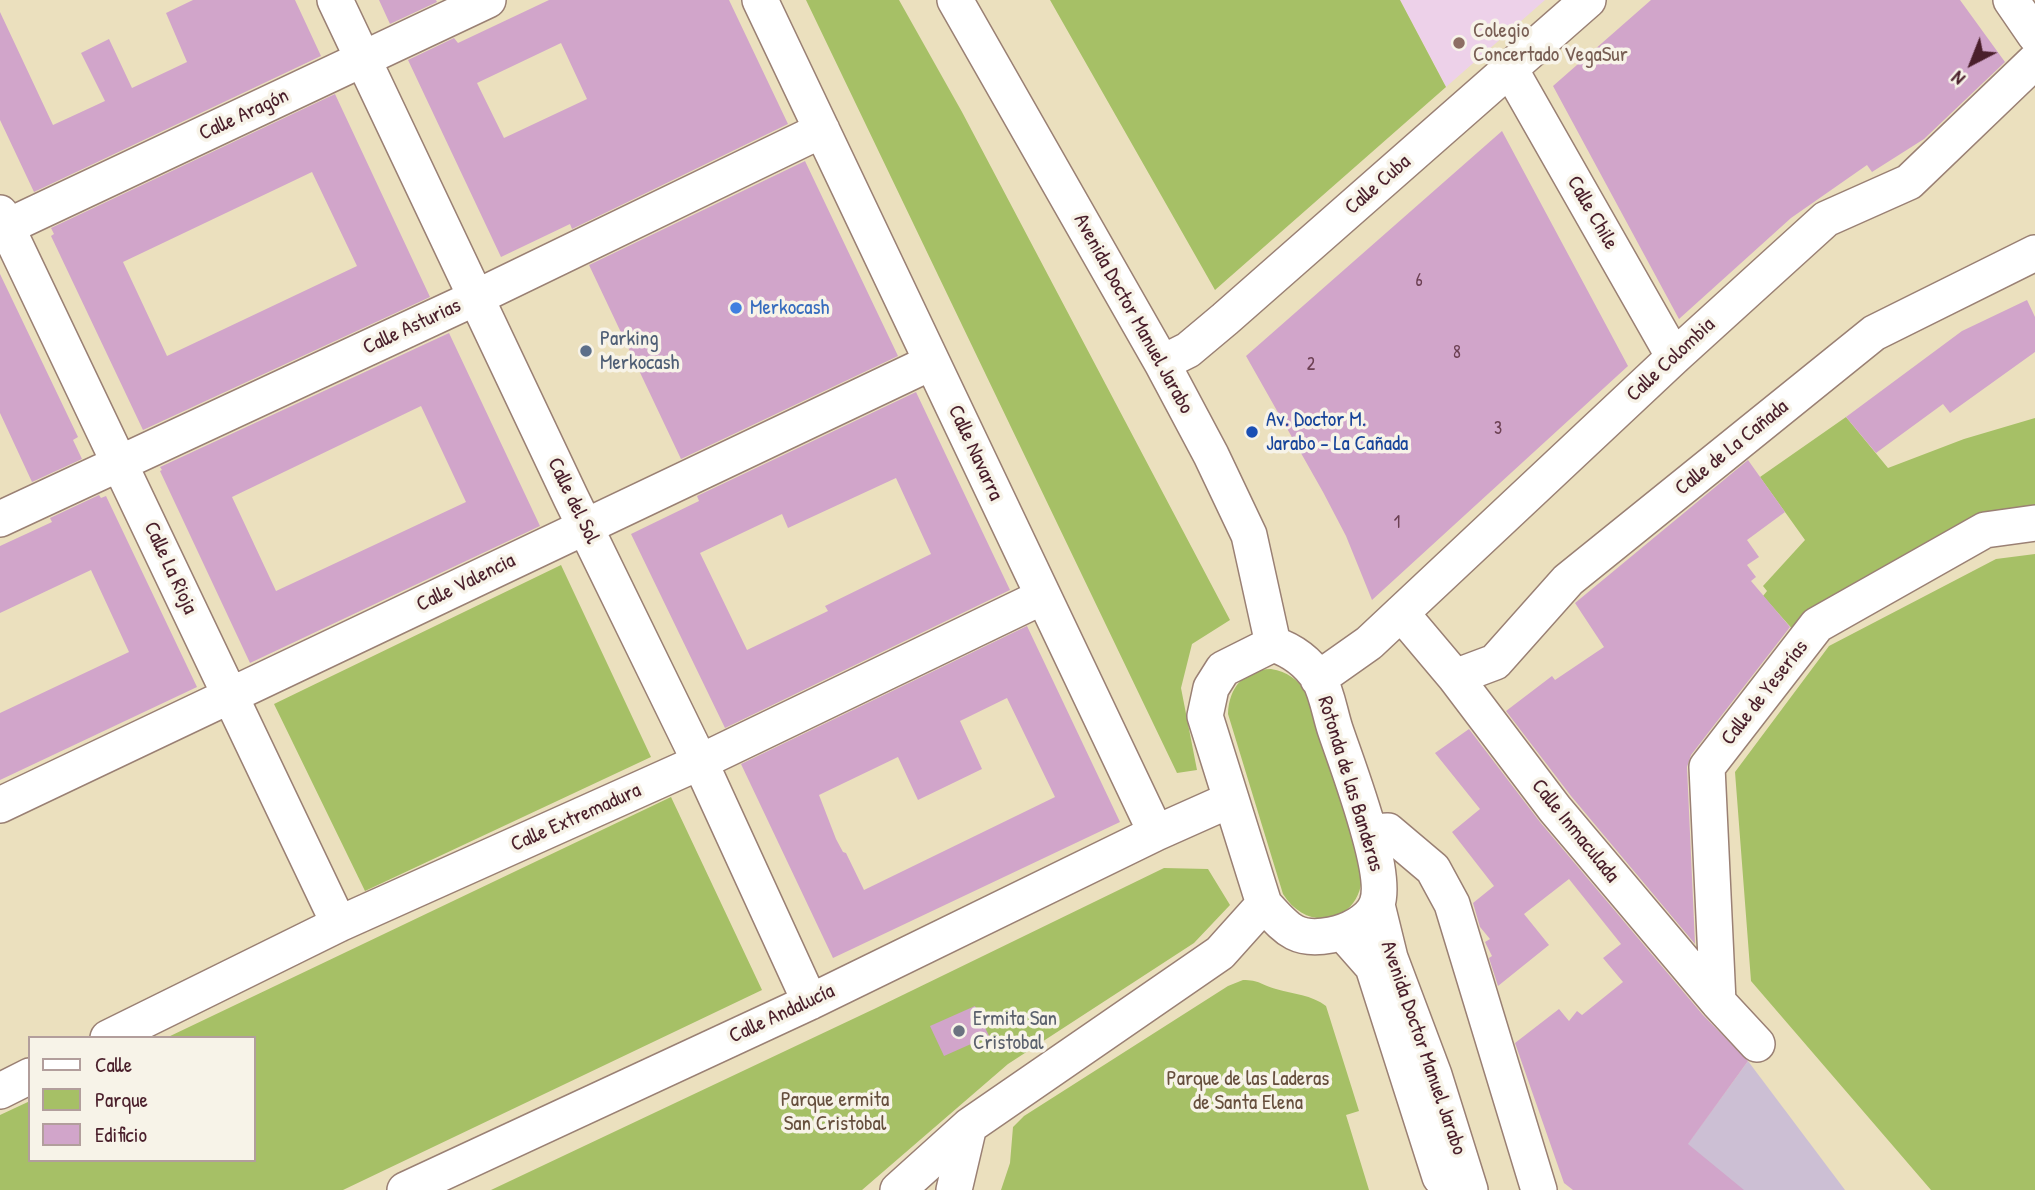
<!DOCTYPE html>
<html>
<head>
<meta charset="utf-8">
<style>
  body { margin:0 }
  #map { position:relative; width:2035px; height:1190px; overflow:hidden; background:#ebe0be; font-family:"Patrick Hand",sans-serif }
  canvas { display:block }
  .legend { position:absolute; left:28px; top:1036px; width:228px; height:126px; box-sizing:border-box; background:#f7f3e8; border:2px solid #b29e9c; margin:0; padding:9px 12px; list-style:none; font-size:21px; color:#4a1f2b }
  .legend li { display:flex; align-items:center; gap:14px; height:35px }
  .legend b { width:35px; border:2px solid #b29e9c }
  .north { position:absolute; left:1937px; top:28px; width:70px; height:70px; -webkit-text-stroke:5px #f7f3e8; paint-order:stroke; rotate:222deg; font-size:19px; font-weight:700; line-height:28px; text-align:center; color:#4a1f2b }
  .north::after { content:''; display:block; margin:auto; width:24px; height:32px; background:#4a1f2b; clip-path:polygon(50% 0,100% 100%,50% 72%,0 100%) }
</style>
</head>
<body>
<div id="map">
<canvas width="2035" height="1190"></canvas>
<ul class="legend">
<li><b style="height:9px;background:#fff"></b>Calle</li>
<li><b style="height:19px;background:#a6c066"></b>Parque</li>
<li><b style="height:19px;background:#d1a5ca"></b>Edificio</li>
</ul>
<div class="north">N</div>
</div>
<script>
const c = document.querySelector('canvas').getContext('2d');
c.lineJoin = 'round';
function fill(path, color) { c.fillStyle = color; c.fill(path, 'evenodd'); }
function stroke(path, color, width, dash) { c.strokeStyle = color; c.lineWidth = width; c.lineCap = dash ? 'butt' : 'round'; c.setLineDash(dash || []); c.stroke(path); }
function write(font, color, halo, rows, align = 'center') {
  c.font = font + ' "Patrick Hand",sans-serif'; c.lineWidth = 7; c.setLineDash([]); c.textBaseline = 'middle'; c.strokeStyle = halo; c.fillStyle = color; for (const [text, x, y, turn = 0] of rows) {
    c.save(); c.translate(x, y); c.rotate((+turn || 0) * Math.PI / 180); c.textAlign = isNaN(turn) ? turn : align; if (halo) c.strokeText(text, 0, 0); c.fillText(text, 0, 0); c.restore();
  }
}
const built = new Path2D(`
  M 1400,0 L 1545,0 L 1446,87 Z`);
const industrial = new Path2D(`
  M 1748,1061 L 1845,1190 L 1654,1190 Z`);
const green = new Path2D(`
  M 806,0 L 899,0 L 962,112 L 1230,620 L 1192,644 L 1181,688 L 1197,770 L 1177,773 Z
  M 1050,0 L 1400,0 L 1446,87 L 1215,290 Z
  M 1846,417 L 1888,468 L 1964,439 L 2035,418 L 2035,509 L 1795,632 L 1763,596 L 1767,591 L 1763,586 L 1805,540 L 1760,477 Z
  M 2035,554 L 2035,1190 L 1931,1190 L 1751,981 L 1735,772 L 1829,646 L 1996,559 Z
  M 561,565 L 651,757 L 365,891 L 274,704 Z
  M 1271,669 C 1288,672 1297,679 1307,693 L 1362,871 C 1364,921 1309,936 1283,894 L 1228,714 C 1229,687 1244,670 1271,669 Z
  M 671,797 L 762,990 L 343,1190 L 0,1190 L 0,1115 L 30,1101 L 30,1160 L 254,1160 L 254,1038 L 166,1038 Z
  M 1164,868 L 1208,869 L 1230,905 L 1194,943 L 1008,1064 L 862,1190 L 491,1190 L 874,1009 Z
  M 1243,980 C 1259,980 1262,985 1276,989 C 1293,994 1312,995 1326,1006 L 1359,1111 L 1346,1115 L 1369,1190 L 1001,1190 L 1010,1163 L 1013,1127 L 1024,1116 L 1228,986 Z`);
const building = new Path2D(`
  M 193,0 L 295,0 L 321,56 L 34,192 L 0,120 L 0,12 L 53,125 L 105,101 L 81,53 L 109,39 L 132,88 L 187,62 L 166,13 Z
  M 379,0 L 436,0 L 437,2 L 390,24 Z
  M 549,0 L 729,0 L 788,124 L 572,229 L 570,224 L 501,257 L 408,60 L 454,38 L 458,43 ZM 561,43 L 587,99 L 504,138 L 477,83 Z
  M 1651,0 L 1960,0 L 2005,62 L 1924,139 L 1872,172 L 1867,165 L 1791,218 L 1679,319 L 1553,86 Z
  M 335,94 L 430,297 L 143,430 L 51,236 L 54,234 L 51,228 ZM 312,172 L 357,266 L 167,356 L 123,262 Z
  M 1502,131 L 1628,366 L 1372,600 L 1346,536 L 1323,492 L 1246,356 Z
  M 805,161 L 898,356 L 681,459 L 589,265 Z
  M 0,274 L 78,437 L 73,440 L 82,459 L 32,482 L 0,413 Z
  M 2027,300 L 2035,317 L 2035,352 L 1950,413 L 1943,404 L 1876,453 L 1846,417 L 1962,331 Z
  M 449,333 L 540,526 L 250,663 L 160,471 L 162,470 L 160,467 ZM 421,406 L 466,502 L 276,591 L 232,497 Z
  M 916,392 L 1010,590 L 725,728 L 631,534 L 699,501 L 697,496 ZM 896,478 L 931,554 L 825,606 L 828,611 L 747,650 L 700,553 L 782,514 L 788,528 Z
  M 1748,460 L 1785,512 L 1747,540 L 1759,557 L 1747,565 L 1756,577 L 1751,581 L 1790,627 L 1691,755 L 1687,767 L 1695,944 L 1571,796 L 1506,711 L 1552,676 L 1555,680 L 1604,647 L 1575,603 Z
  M 99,495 L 101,498 L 106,496 L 197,687 L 0,780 L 0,713 L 129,652 L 91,570 L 0,613 L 0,546 L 52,522 L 50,518 Z
  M 1027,626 L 1120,822 L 833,958 L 741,764 ZM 1007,698 L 1055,797 L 864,890 L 846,853 L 843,852 L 836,839 L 819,795 L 898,757 L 918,800 L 982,769 L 960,721 Z
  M 1469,729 L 1540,822 L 1703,1015 L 1748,1061 L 1688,1144 L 1744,1190 L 1573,1190 L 1564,1183 L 1515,1043 L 1559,1009 L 1569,1021 L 1577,1011 L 1582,1015 L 1623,982 L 1603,958 L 1621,944 L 1569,879 L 1524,914 L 1549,945 L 1498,986 L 1489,958 L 1492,956 L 1485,942 L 1490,939 L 1480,927 L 1473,903 L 1494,886 L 1452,832 L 1480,809 L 1435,753 Z
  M 975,1006 L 989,1036 L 944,1056 L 930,1026 Z`);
const minor = new Path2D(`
  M 335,0 L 571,498 L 700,762 L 810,1002
  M 760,0 L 1156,833 L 1230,800
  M 955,0 L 1162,363 L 1211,455 L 1249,535 L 1273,644
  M 2011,0 L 2035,35
  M 1510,69 L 1674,357
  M 0,213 L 339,924
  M 0,230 L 488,0
  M 1162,363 L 1188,350 L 1225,319 L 1588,0
  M 0,519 L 475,298 L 822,130
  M 1401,613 L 1455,677 L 1555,809 L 1718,1002 L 1757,1044
  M 1273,644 C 1291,650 1308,662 1319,679 C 1327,693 1330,714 1335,729 C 1347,765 1389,872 1377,904 C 1371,921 1347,932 1331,935 C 1295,942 1286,928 1264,904 L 1205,716 L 1211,688 L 1223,669 Z
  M 1455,677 L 1495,662 L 1568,580 L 1874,333 L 2035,253
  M 1318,679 L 1369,643 L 1674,357 L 1826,219 L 1909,182 L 2035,61
  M 0,805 L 932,362
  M 1369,832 L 1388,831 L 1433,869 L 1452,904 L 1539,1190
  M 1377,905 L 1390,958 L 1434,1075 L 1470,1190
  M 1343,933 L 1373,967 L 1440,1177
  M 1718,1002 L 1707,767 L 1817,625 L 1985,530 L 2035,523
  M 108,1038 L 339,924 L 700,762 L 1042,597
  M 0,1091 L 30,1076
  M 405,1190 L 810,1002 L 1156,833
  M 898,1190 L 969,1126 L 1220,953 L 1264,904
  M 954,1190 L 969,1126`);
const markers = [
  [1459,43,7,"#8d6e63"],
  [736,308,7,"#3f7fe0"],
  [586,351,7,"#5c6f8a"],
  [1252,432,7,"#1a4fb4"],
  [959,1031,7,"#6b7280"]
];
const numberNames = [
  ["6",1419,281],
  ["8",1457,353],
  ["2",1311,365],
  ["3",1498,429],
  ["1",1397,523]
];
const educationNames = [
  ["Colegio",1473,31],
  ["Concertado VegaSur",1473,55]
];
const streetNames = [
  ["Calle Aragón",244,115,-25],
  ["Calle Cuba",1378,185,-41],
  ["Calle Chile",1592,213,60],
  ["Avenida Doctor Manuel Jarabo",1133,314,61],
  ["Calle Asturias",412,327,-25],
  ["Calle Colombia",1671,360,-43],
  ["Calle de La Cañada",1732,448,-39],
  ["Calle Navarra",975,453,65],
  ["Calle del Sol",573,501,64],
  ["Calle La Rioja",170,568,65],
  ["Calle Valencia",466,583,-26],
  ["Calle de Yeserías",1765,693,-52],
  ["Rotonda de las Banderas",1350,784,73],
  ["Calle Extremadura",576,818,-24],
  ["Calle Inmaculada",1575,831,51],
  ["Calle Andalucía",782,1014,-25],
  ["Avenida Doctor Manuel Jarabo",1423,1048,71]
];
const shopNames = [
  ["Merkocash",750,308]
];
const serviceNames = [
  ["Parking",600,339],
  ["Merkocash",600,363]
];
const transitNames = [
  ["Av. Doctor M.",1266,420],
  ["Jarabo - La Cañada",1266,444]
];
const worshipNames = [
  ["Ermita San",973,1019],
  ["Cristobal",973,1043]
];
const parkNames = [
  ["Parque de las Laderas",1248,1079],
  ["de Santa Elena",1248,1103],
  ["Parque ermita",835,1100],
  ["San Cristobal",835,1124]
];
fill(built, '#edd1e9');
fill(industrial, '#ccbfd4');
fill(green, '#a6c066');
fill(building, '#d1a5ca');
stroke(minor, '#9a8074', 38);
stroke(minor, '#fff', 35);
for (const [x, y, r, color] of markers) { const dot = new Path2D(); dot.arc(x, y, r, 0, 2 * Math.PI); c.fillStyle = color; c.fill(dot); stroke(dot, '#f7f3e8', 2.5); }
write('18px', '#6c4053', null, numberNames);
write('21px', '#785e54', '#f7f3e8', educationNames, 'left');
write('21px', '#4a1f2b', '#f7f3e8', streetNames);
write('21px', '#366cbe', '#f7f3e8', shopNames, 'left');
write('21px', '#4e5e75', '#f7f3e8', serviceNames, 'left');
write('21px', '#164399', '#f7f3e8', transitNames, 'left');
write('21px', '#5b616d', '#f7f3e8', worshipNames, 'left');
write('21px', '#664f3d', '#f7f3e8', parkNames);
</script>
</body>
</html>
